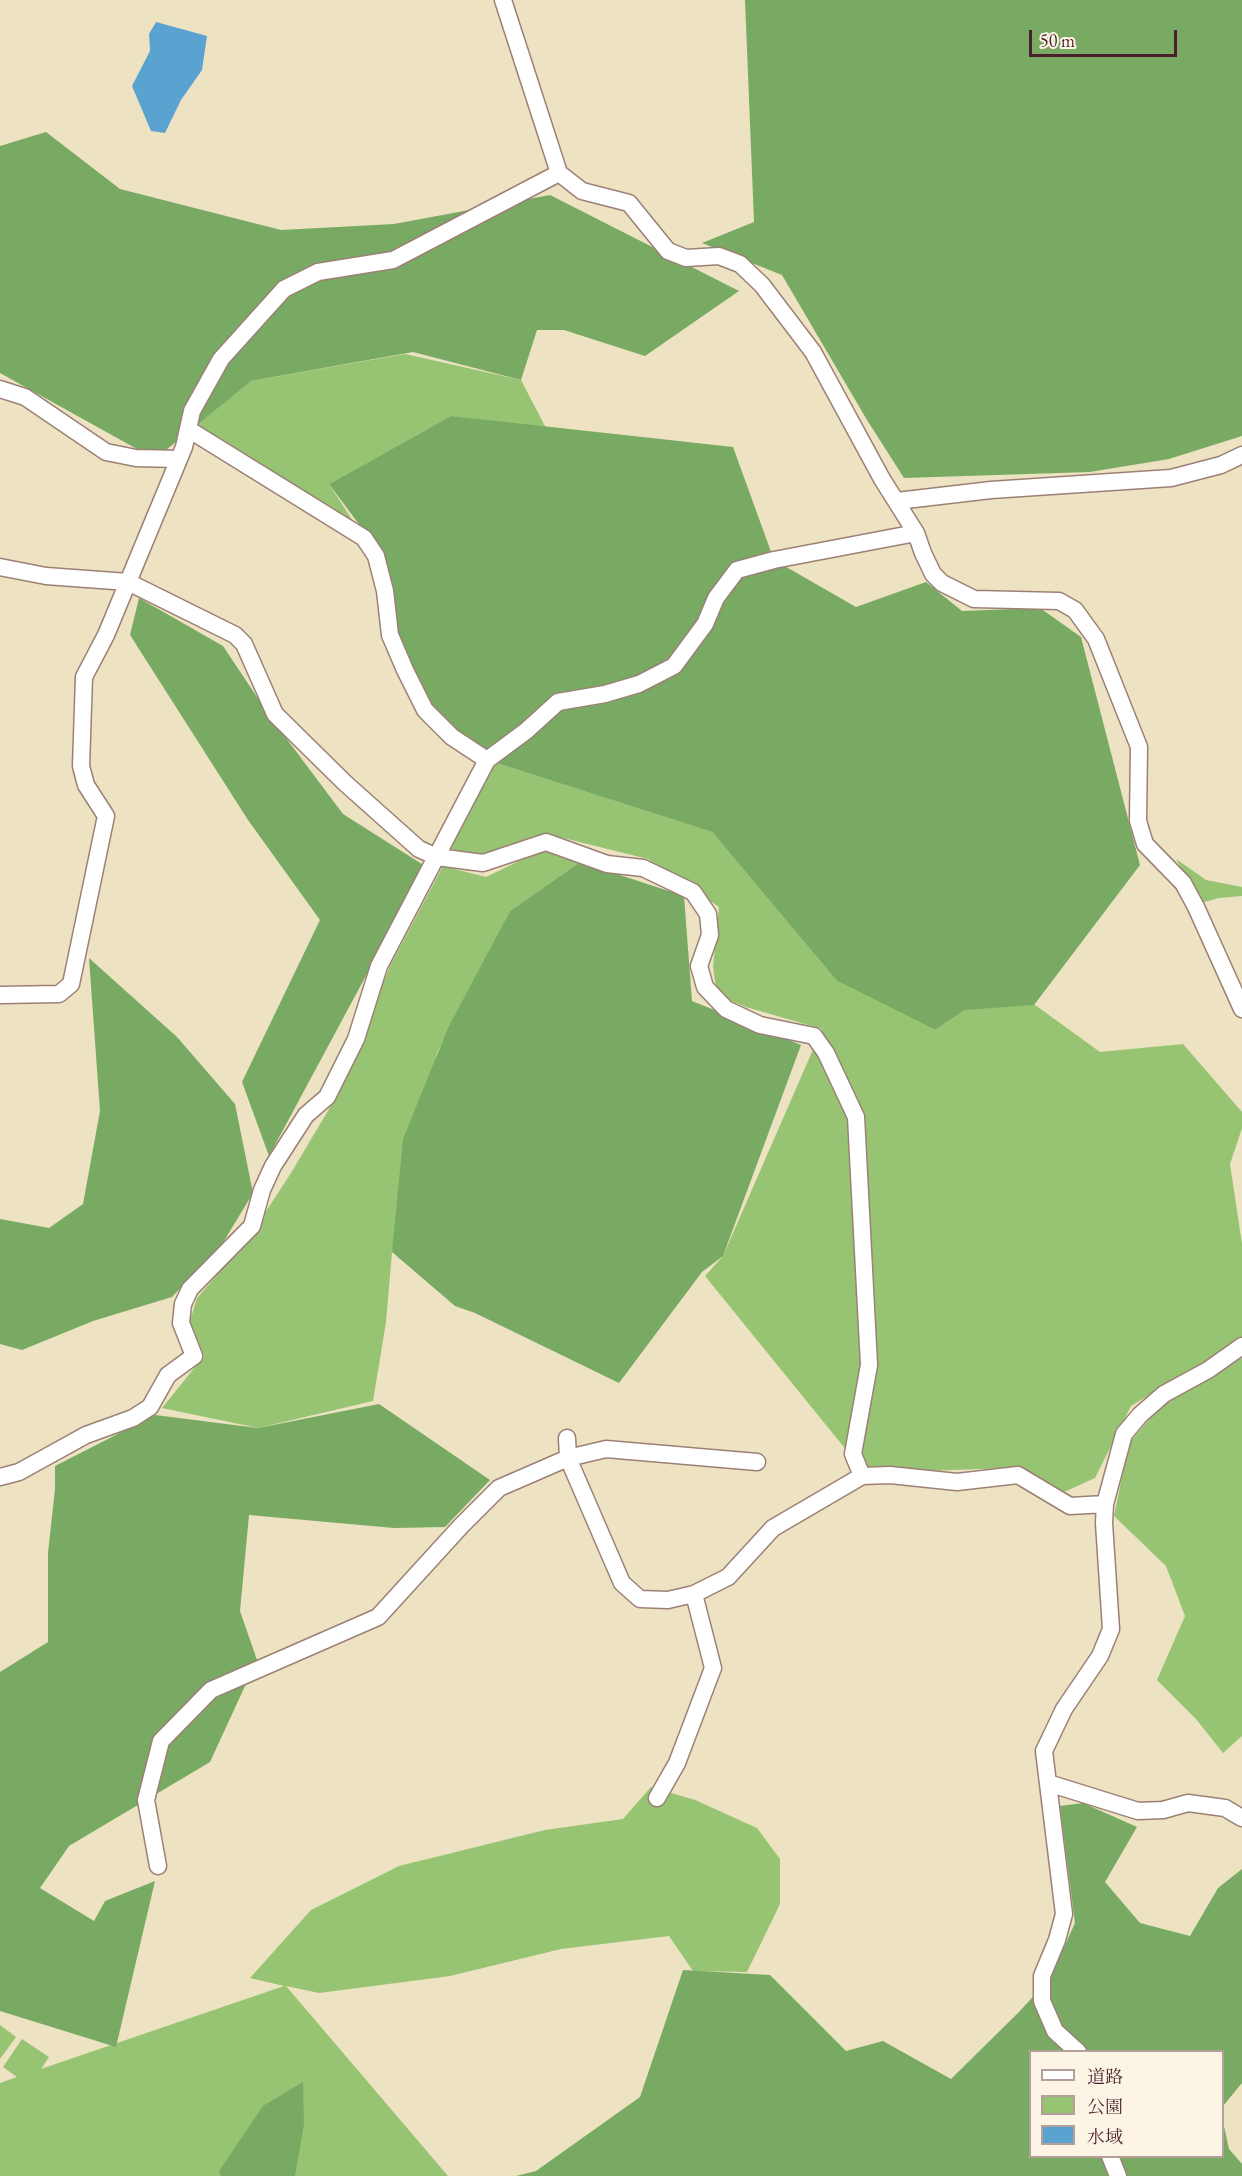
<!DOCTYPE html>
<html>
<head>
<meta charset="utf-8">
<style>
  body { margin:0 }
  #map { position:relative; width:1242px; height:2176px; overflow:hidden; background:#ede2c1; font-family:"EB Garamond","Noto Serif JP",serif }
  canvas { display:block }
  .legend { position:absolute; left:1029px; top:2050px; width:195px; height:108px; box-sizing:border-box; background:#fcf5e5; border:2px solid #b59f9b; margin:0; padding:8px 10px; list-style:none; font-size:18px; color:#4a1f2b }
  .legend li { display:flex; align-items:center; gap:12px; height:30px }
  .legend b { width:30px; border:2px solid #b59f9b }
  .scale { position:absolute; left:1029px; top:30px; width:148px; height:27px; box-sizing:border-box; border:3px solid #4a1f2b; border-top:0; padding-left:8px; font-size:18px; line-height:21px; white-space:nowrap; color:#4a1f2b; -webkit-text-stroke:4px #fcf5e5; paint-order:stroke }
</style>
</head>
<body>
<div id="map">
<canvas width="1242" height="2176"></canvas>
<ul class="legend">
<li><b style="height:8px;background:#fff"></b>道路</li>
<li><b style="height:16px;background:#97c472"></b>公園</li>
<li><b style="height:16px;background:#5aa3d1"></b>水域</li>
</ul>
<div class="scale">50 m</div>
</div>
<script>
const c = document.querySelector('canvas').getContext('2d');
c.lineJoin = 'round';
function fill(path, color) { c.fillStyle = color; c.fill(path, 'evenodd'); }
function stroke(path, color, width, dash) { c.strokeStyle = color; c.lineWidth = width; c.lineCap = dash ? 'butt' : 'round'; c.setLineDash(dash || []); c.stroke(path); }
const green = new Path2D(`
  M 405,354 L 521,380 L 546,428 L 451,416 L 329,484 L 364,538 L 188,429 L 251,381 Z
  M 487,760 L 712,832 L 837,981 L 935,1030 L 965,1010 L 1031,1002 L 1100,1052 L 1183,1044 L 1242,1112 L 1242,1128 L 1230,1164 L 1242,1244 L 1242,1339 L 1131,1406 L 1095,1478 L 1064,1492 L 1010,1468 L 865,1473 L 705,1276 L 723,1256 L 822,1029 L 746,1007 L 717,995 L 713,967 L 719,907 L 648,859 L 547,834 L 483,858 L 451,849 Z
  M 544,849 L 580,862 L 510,911 L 437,1053 L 392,1252 L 386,1322 L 373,1401 L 258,1428 L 162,1408 L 204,1356 L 190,1321 L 197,1298 L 246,1242 L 291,1173 L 335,1099 L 390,966 L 443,866 L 486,877 Z
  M 1176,859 L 1206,880 L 1242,887 L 1242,896 L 1219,898 L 1201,903 Z
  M 1242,1358 L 1242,1736 L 1223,1753 L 1196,1719 L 1157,1680 L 1185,1616 L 1166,1566 L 1114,1516 L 1129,1443 L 1159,1408 Z
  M 651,1787 L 695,1800 L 757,1828 L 780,1859 L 780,1904 L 747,1972 L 693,1971 L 669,1936 L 561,1949 L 450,1976 L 319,1993 L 286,1986 L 448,2176 L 0,2176 L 0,2083 L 17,2077 L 3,2067 L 22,2039 L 49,2057 L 41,2069 L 284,1986 L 250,1978 L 311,1910 L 399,1866 L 545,1830 L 623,1819 Z
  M 0,2025 L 16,2037 L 0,2059 Z`);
const forest = new Path2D(`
  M 745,0 L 1242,0 L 1242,436 L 1169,459 L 1090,472 L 904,478 L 867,420 L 782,275 L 702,243 L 754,222 Z
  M 46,132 L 120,189 L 281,230 L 394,224 L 550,195 L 739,291 L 645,356 L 564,330 L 537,330 L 521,380 L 413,352 L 251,381 L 155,459 L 0,373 L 0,146 Z
  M 451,416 L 733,447 L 774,560 L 856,607 L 926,582 L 962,611 L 1040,608 L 1081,637 L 1140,865 L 1034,1005 L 965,1010 L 935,1030 L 837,981 L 712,832 L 487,760 L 452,737 L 412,684 L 367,535 L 329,484 Z
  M 139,598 L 223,646 L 271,718 L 343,814 L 425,866 L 269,1156 L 242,1082 L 320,920 L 248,820 L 130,635 Z
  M 580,862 L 684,896 L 692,1001 L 801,1045 L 723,1256 L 702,1272 L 619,1383 L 475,1313 L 455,1306 L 392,1252 L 403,1139 L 448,1028 L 510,911 Z
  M 89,958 L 177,1037 L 235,1104 L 253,1193 L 221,1246 L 172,1297 L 93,1321 L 22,1350 L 0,1344 L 0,1219 L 49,1228 L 83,1204 L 100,1111 Z
  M 379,1404 L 490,1480 L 445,1527 L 394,1528 L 249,1515 L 240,1611 L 257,1660 L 210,1762 L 69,1846 L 40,1888 L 94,1921 L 105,1901 L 155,1881 L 116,2047 L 0,2011 L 0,1672 L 48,1642 L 48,1553 L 55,1489 L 55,1466 L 155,1415 L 258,1428 Z
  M 1083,1803 L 1137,1827 L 1105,1882 L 1140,1923 L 1190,1936 L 1218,1888 L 1242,1869 L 1242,2083 L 1223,2106 L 1222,2052 L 1030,2052 L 1030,2156 L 1222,2156 L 1223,2122 L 1229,2149 L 1242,2164 L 1242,2176 L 516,2176 L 536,2171 L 640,2097 L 683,1970 L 770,1975 L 846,2051 L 883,2041 L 951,2079 L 1019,2012 L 1050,1978 L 1075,1923 L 1060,1806 Z
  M 303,2082 L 304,2124 L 295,2176 L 221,2176 L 219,2171 L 263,2106 Z`);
const water = new Path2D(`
  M 156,22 L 207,36 L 202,70 L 181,100 L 165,133 L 151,131 L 132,86 L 150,51 L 149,34 Z`);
const minor = new Path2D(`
  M 503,0 L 559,173 L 582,191 L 629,203 L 668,251 L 686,258 L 719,256 L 740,264 L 762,285 L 813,352 L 882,479 L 916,533 L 923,553 L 933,574 L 942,583 L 974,599 L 1059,601 L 1075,610 L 1096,639 L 1139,747 L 1138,821 L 1145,844 L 1183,883 L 1196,907 L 1242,1009
  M 0,389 L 25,397 L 106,452 L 136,458 L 179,459
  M 188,429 L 364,538 L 376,556 L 385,591 L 390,635 L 405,670 L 425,710 L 452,737 L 487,760
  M 897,501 L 991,490 L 1171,478 L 1221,465 L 1242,455
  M 0,567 L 46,576 L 128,582 L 235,635 L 244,644 L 275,714 L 345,783 L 419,849 L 437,857 L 483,863 L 546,842 L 607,864 L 643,868 L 693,892 L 708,914 L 710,935 L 699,966 L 705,987 L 726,1009 L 760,1025 L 814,1036 L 826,1053 L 856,1117 L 869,1365 L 853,1454 L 862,1476
  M 0,995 L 59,994 L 71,984 L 106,816 L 86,785 L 81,766 L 84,677 L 106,635 L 184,447 L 192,411 L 221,359 L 284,289 L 318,272 L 393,260 L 559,173
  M 567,1438 L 568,1458 L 622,1583 L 640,1599 L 668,1600 L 694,1594 L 728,1577 L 773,1528 L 862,1476 L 890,1475 L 957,1482 L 1018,1475 L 1070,1506 L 1105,1504
  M 0,1477 L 19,1472 L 86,1435 L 133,1418 L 150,1407 L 168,1375 L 194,1356 L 181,1323 L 183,1304 L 190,1289 L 252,1226 L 262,1190 L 273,1166 L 306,1115 L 327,1097 L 356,1039 L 379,966 L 487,760 L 526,731 L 558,702 L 605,694 L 639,684 L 674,666 L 705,624 L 716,598 L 737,570 L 774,560 L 916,533
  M 1048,1783 L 1138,1811 L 1163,1810 L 1188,1803 L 1225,1808 L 1242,1818
  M 657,1798 L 677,1763 L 713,1668 L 694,1594
  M 158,1866 L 146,1800 L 161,1741 L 211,1690 L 378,1617 L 461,1526 L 499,1488 L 568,1458 L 606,1449 L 757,1462
  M 1078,2052 L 1055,2031 L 1042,2001 L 1042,1976 L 1057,1940 L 1064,1914 L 1044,1751 L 1064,1709 L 1100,1656 L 1111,1629 L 1104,1523 L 1105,1504 L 1124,1434 L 1140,1415 L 1164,1394 L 1208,1370 L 1242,1346
  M 1110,2156 L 1118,2176`);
fill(green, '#97c472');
fill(forest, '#79aa64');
fill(water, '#5aa3d1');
stroke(minor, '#9c8076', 19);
stroke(minor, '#fff', 16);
</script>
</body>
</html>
